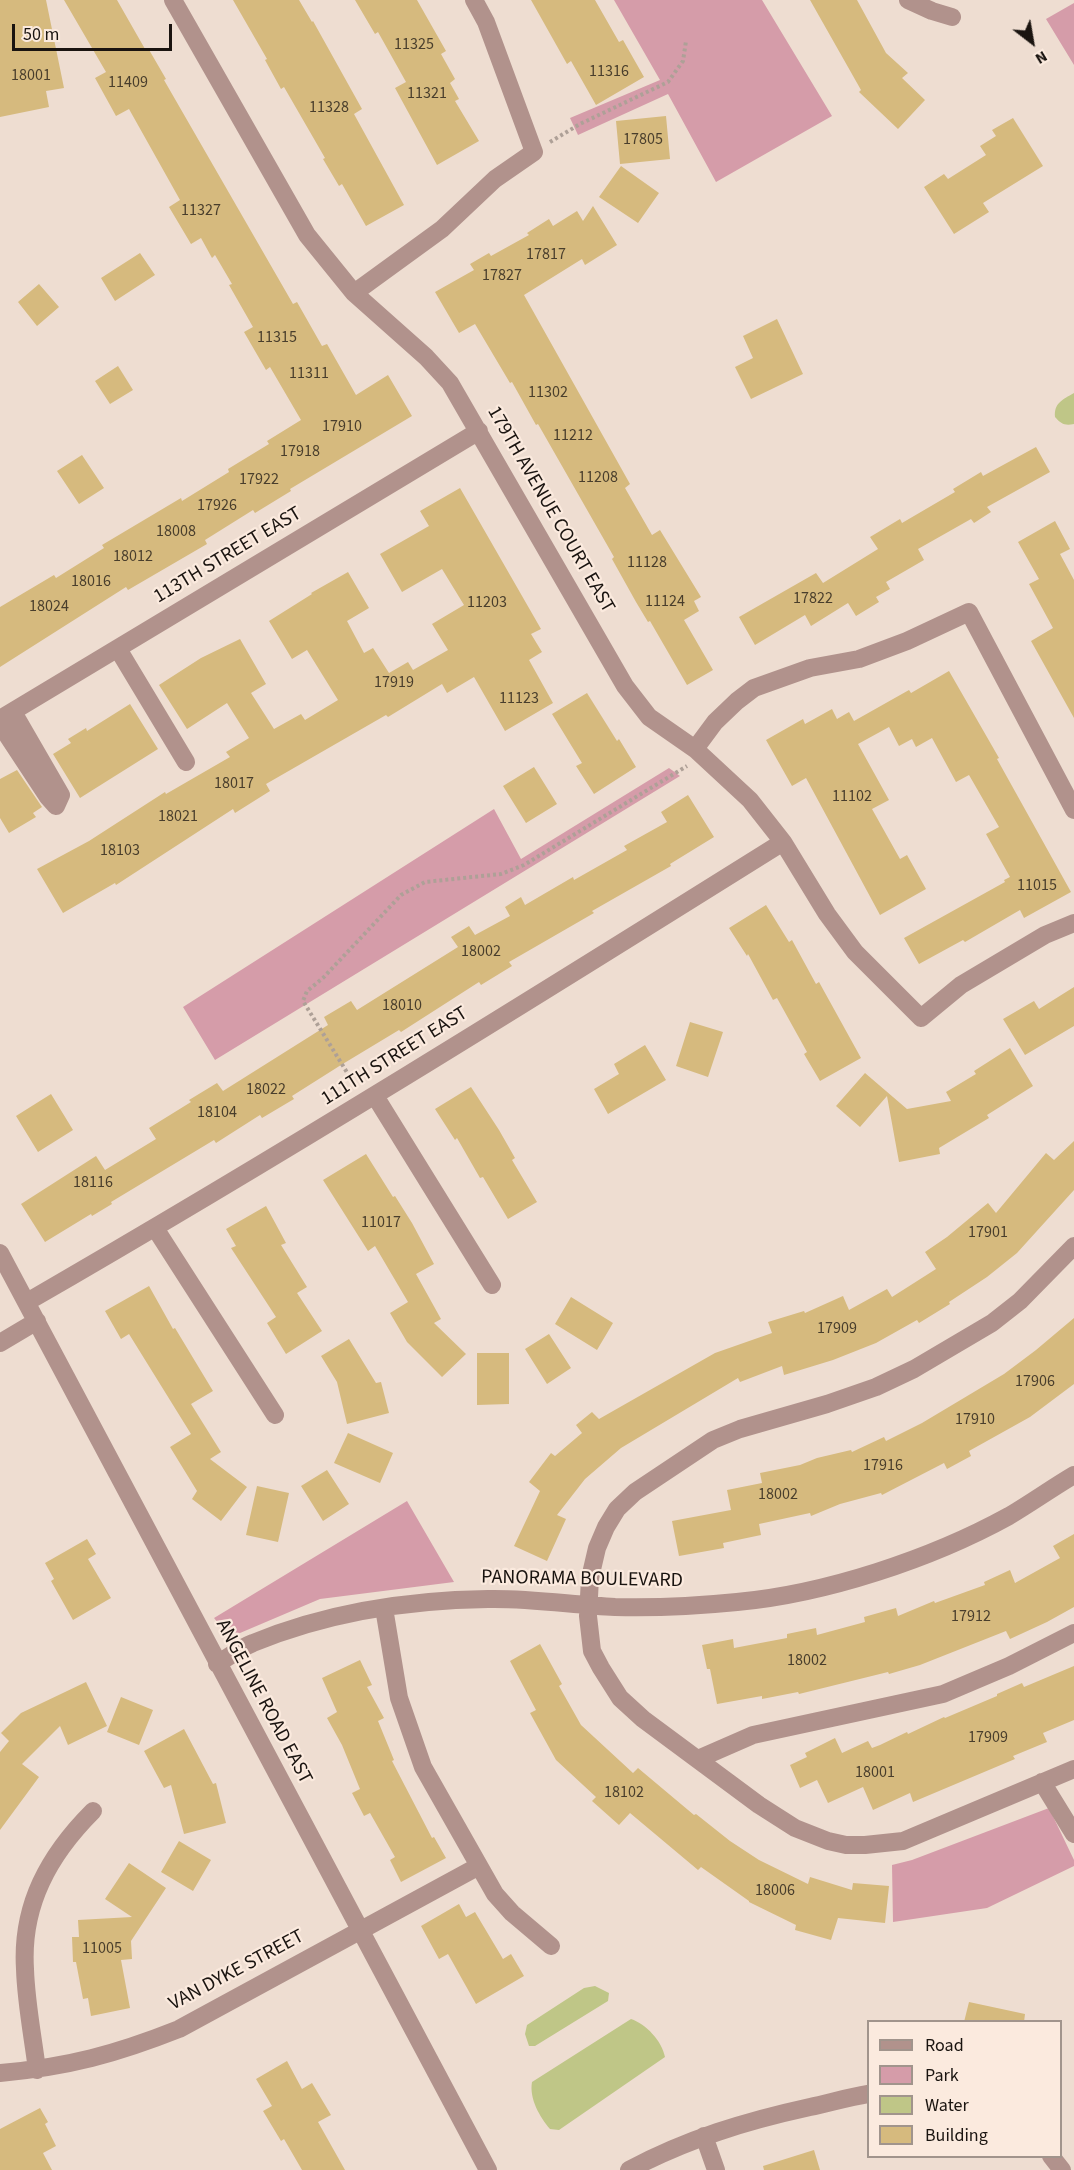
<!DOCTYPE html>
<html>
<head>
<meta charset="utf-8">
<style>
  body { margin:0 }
  #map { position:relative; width:1074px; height:2170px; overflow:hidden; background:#eeddd1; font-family:"Source Sans 3",sans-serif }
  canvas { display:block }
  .legend { position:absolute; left:867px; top:2020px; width:195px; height:138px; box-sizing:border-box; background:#fbeade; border:2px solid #a1948c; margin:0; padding:8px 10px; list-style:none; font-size:18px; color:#1a1410 }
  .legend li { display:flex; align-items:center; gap:12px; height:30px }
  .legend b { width:30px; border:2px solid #a1948c }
  .north { position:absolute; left:1002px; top:12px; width:60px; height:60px; -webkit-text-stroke:4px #fbeade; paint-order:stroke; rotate:149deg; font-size:16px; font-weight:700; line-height:24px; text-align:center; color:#1a1410 }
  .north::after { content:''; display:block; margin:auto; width:21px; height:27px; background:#1a1410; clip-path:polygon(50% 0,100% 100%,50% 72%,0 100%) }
  .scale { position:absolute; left:12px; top:24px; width:160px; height:27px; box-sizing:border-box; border:3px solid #1a1410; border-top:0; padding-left:8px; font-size:18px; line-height:21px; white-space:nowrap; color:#1a1410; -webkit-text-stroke:4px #fbeade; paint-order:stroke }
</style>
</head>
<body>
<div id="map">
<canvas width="1074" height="2170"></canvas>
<ul class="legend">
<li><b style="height:8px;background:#b1928c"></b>Road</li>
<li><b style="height:16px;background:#d59ca9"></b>Park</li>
<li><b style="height:16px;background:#bfc687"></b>Water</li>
<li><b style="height:16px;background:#d6ba7e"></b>Building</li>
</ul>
<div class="north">N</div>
<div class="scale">50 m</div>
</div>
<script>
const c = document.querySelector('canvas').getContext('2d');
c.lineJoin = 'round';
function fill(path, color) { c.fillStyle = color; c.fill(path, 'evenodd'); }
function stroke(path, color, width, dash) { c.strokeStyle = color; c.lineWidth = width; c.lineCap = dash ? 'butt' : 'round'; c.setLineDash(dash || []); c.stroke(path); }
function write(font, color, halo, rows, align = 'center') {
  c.font = font + ' "Source Sans 3",sans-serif'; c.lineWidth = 4.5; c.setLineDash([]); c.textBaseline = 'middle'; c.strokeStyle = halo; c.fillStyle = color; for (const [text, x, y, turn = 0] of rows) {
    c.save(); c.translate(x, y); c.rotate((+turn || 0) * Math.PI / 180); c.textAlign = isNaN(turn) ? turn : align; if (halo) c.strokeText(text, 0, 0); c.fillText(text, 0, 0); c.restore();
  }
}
const green = new Path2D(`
  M 614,0 L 762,0 L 832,116 L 716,182 L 668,94 L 578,135 L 570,118 L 660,80 Z
  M 1074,3 L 1074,65 L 1046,19 Z
  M 669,768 L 680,776 L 215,1060 L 183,1007 L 494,809 L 521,859 Z
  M 407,1501 L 454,1582 L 320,1599 L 240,1633 C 227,1632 222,1628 214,1618 Z
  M 1049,1808 L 1074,1860 L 1074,1866 L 987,1908 L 893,1922 L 892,1865 L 912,1860 Z`);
const water = new Path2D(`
  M 1074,393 L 1074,424 C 1065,426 1061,424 1055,417 C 1054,403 1062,400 1074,393 Z
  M 595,1986 L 609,1993 L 608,2001 L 535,2046 L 529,2046 L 525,2034 L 527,2025 L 584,1988 Z
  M 631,2019 C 646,2024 662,2041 665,2057 L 559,2130 L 550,2129 C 540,2117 529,2099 532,2082 Z`);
const building = new Path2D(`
  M 0,0 L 46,0 L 64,88 L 46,91 L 49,107 L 0,117 Z
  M 64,0 L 117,0 L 145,49 L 148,48 L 166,79 L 164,80 L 293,304 L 297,302 L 322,346 L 327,344 L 356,395 L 388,375 L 412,416 L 290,489 L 291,491 L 255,513 L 253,510 L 205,540 L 207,544 L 128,590 L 126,587 L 0,667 L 0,607 L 54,575 L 56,578 L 104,548 L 102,545 L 181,498 L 182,501 L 229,472 L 228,469 L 269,444 L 267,441 L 301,420 L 270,367 L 266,370 L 244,332 L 253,327 L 229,285 L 232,284 L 215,255 L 212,258 L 201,238 L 191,244 L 169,207 L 180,200 L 129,109 L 116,116 L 95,78 L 106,72 Z
  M 233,0 L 299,0 L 312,22 L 313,21 L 362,109 L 354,114 L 404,205 L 366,226 L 342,184 L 339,186 L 323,159 L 325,158 L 284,87 L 281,89 L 265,60 L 267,59 Z
  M 355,0 L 417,0 L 446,51 L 441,54 L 455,79 L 450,83 L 459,99 L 455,101 L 479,141 L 437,165 L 395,88 L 406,82 L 378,32 L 375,34 Z
  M 531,0 L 595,0 L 619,42 L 623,40 L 644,77 L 596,105 L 571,61 L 567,64 Z
  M 810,0 L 857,0 L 886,53 L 908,73 L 902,78 L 925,100 L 898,129 L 859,92 L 861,90 Z
  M 666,116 L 670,159 L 620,164 L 616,121 Z
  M 1013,118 L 1043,166 L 983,203 L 989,212 L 954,234 L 924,187 L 944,174 L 948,179 L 986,155 L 980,146 L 996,136 L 992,130 Z
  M 621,166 L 659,193 L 638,223 L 599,197 Z
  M 593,206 L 617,245 L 585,265 L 582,259 L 524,295 L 630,484 L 625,488 L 652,535 L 660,530 L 701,597 L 694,601 L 699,611 L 684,620 L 713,670 L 687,685 L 650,621 L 648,622 L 636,602 L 612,559 L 614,557 L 538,424 L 536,425 L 512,382 L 510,383 L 475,324 L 459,333 L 435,292 L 474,270 L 470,264 L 489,253 L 491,256 L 529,235 L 527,233 L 549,219 L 553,226 L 577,211 L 583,221 Z
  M 140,253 L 155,275 L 115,301 L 101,278 Z
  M 39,284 L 59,307 L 37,326 L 18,302 Z
  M 777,319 L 803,374 L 751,399 L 735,367 L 753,358 L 743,336 Z
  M 118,366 L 133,390 L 110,404 L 95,381 Z
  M 1036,447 L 1050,472 L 987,507 L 991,512 L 974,523 L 971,519 L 918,549 L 924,560 L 886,582 L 890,589 L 876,597 L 879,602 L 856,616 L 848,603 L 811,626 L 805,615 L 755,645 L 739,617 L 816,573 L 823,583 L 878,549 L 870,537 L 900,519 L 902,523 L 955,492 L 953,489 L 981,472 L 983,476 Z
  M 82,455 L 104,488 L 79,504 L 57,471 Z
  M 460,488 L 541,629 L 531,634 L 542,652 L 529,660 L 553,703 L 505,731 L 474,677 L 447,693 L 442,684 L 388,717 L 386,715 L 266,784 L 270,791 L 235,813 L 233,809 L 116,885 L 115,883 L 63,913 L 37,869 L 89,841 L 165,792 L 166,794 L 230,757 L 226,752 L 249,738 L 227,703 L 187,729 L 159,685 L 201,658 L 240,639 L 266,684 L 251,693 L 274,729 L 301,714 L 305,720 L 338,700 L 307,650 L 292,659 L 269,621 L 312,594 L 311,593 L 348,572 L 369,608 L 347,621 L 364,653 L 373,648 L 389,673 L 408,662 L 413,670 L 448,650 L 432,624 L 464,605 L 442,569 L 402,592 L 380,554 L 429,526 L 420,511 Z
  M 1055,521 L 1070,549 L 1060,554 L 1074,580 L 1074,718 L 1031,641 L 1053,628 L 1029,584 L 1039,579 L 1018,542 Z
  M 949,671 L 999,758 L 997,759 L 1071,892 L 1024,918 L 1020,910 L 965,942 L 963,940 L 919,964 L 904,938 L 1005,882 L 1004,880 L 1010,877 L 986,834 L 999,827 L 969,775 L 956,782 L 932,738 L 916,747 L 912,739 L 899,746 L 889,727 L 858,744 L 889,800 L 872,809 L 900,859 L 907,855 L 926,889 L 880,915 L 806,778 L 792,786 L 766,740 L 803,719 L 805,724 L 832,709 L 837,719 L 849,712 L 854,721 L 909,690 L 911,693 Z
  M 587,693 L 617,741 L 619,739 L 636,767 L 594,794 L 576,766 L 582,763 L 552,714 Z
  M 130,704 L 158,749 L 80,798 L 53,754 L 71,743 L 68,739 L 86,728 L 87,731 Z
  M 534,767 L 557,804 L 526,823 L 503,786 Z
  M 17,770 L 42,807 L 33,813 L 36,817 L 9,833 L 0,818 L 0,779 Z
  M 688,795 L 714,837 L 670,864 L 671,866 L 592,911 L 594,913 L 509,962 L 512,966 L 481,985 L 479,982 L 401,1032 L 399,1030 L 341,1065 L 292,1096 L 294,1099 L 262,1118 L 260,1115 L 216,1143 L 214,1140 L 111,1202 L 112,1204 L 92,1216 L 91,1214 L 45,1242 L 21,1204 L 96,1156 L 105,1170 L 156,1139 L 149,1128 L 191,1102 L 189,1100 L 217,1083 L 223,1091 L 328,1025 L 324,1017 L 351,1001 L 357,1010 L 458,947 L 451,937 L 469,926 L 475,935 L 510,916 L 505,907 L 521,897 L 525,905 L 573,877 L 574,880 L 627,850 L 624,846 L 667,822 L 661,812 Z
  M 766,905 L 789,942 L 792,940 L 816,984 L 819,982 L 861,1058 L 820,1081 L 804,1054 L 807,1052 L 777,998 L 773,1000 L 748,954 L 747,956 L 729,928 Z
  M 1074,987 L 1074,1026 L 1025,1055 L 1003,1019 L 1034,1001 L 1039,1009 Z
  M 690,1022 L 723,1032 L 708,1077 L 676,1066 Z
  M 645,1045 L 666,1080 L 608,1114 L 594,1089 L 619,1074 L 614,1064 Z
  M 1010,1048 L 1033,1086 L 987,1115 L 989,1118 L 939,1148 L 940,1154 L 899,1162 L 887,1096 L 860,1127 L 836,1106 L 865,1073 L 907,1109 L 951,1101 L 946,1092 L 976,1074 L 974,1071 Z
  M 471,1087 L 499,1130 L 515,1158 L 512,1160 L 537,1202 L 508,1219 L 483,1177 L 480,1178 L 457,1138 L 455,1140 L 435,1109 Z
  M 51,1094 L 73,1130 L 38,1152 L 16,1116 Z
  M 1074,1141 L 1074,1190 L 1017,1253 L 987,1277 L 949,1302 L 950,1304 L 919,1323 L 917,1320 L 876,1343 L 833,1360 L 784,1375 L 782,1366 L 740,1382 L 738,1378 L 621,1448 L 585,1479 L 557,1515 L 566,1519 L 547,1561 L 514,1546 L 540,1491 L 529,1482 L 551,1453 L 555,1456 L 582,1433 L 576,1425 L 592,1412 L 599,1419 L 715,1353 L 772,1333 L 768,1322 L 804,1311 L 805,1313 L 843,1296 L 849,1310 L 887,1289 L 892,1297 L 936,1269 L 925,1252 L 947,1237 L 988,1203 L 996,1213 L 1046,1153 L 1054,1160 Z
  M 366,1154 L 393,1197 L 395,1196 L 412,1223 L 434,1264 L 416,1274 L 441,1319 L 434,1323 L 466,1354 L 442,1377 L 407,1342 L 390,1313 L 408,1302 L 375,1246 L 368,1251 L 323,1180 Z
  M 266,1206 L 286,1243 L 281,1245 L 307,1287 L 297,1293 L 322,1331 L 286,1354 L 267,1323 L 276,1317 L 231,1248 L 236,1246 L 226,1229 Z
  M 149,1286 L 173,1329 L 175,1328 L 213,1391 L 191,1404 L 221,1452 L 210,1459 L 247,1487 L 221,1521 L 192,1499 L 197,1491 L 170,1447 L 191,1434 L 129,1334 L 121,1339 L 105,1311 Z
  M 571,1297 L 613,1323 L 597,1350 L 555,1324 Z
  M 1074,1318 L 1074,1384 L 1030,1417 L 969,1451 L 971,1456 L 947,1469 L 944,1463 L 882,1495 L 881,1493 L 840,1504 L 811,1516 L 810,1513 L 759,1524 L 761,1535 L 723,1543 L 724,1548 L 679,1556 L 672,1521 L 731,1510 L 727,1490 L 762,1483 L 760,1473 L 800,1465 L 817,1458 L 851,1450 L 852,1452 L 884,1437 L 886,1441 L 922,1423 L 1004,1374 L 1036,1350 Z
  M 549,1334 L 571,1368 L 547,1384 L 525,1349 Z
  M 349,1339 L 376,1383 L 381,1382 L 389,1413 L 347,1424 L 337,1382 L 321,1356 Z
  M 477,1353 L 509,1353 L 509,1404 L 477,1405 Z
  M 348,1433 L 393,1453 L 380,1483 L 334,1463 Z
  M 327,1470 L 349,1504 L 323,1521 L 301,1486 Z
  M 257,1486 L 289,1493 L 278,1542 L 246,1535 Z
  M 1074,1534 L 1074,1607 L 1047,1622 L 1010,1639 L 1006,1631 L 920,1665 L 889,1674 L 888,1672 L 799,1694 L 798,1692 L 762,1699 L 762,1696 L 717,1704 L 710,1669 L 707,1669 L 702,1645 L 733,1639 L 734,1648 L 787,1638 L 787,1634 L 816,1628 L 817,1635 L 865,1622 L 864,1617 L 896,1608 L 898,1616 L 934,1601 L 935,1603 L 985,1585 L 984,1582 L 1010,1570 L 1015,1583 L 1060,1558 L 1053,1546 Z
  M 87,1539 L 96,1554 L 88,1559 L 111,1598 L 73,1620 L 51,1581 L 54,1579 L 45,1563 Z
  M 540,1644 L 562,1684 L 559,1686 L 581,1725 L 633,1773 L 638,1768 L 694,1815 L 696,1814 L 730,1841 L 759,1860 L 808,1884 L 810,1877 L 852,1890 L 853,1883 L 889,1886 L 885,1923 L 838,1918 L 831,1940 L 795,1930 L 796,1925 L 749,1902 L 749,1901 L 701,1867 L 698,1870 L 630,1813 L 619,1825 L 592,1801 L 596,1797 L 556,1760 L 530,1713 L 536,1710 L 510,1661 Z
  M 360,1660 L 372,1685 L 367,1687 L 384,1718 L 378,1721 L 394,1760 L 392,1761 L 432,1838 L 434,1837 L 446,1858 L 401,1882 L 390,1860 L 395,1857 L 370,1813 L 364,1816 L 352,1793 L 360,1789 L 342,1745 L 327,1718 L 337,1712 L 322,1678 Z
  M 1074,1666 L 1074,1720 L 1043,1733 L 1047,1742 L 1013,1756 L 1015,1759 L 913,1802 L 910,1793 L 873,1810 L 863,1787 L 828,1803 L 817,1780 L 800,1788 L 790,1765 L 807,1757 L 805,1753 L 835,1738 L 842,1753 L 868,1741 L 872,1748 L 880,1745 L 907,1732 L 908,1734 L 944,1717 L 945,1718 L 997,1696 L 997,1694 L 1022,1683 L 1024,1687 Z
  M 86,1682 L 107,1726 L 68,1745 L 60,1726 L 22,1764 L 39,1777 L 0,1830 L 0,1752 L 9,1741 L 1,1733 L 21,1713 Z
  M 121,1697 L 153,1710 L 139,1745 L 107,1732 Z
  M 184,1729 L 213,1784 L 216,1783 L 226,1823 L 184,1834 L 171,1785 L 164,1788 L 144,1751 Z
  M 179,1841 L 211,1860 L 193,1891 L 161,1872 Z
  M 129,1863 L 166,1888 L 131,1941 L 132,1959 L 121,1960 L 130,2008 L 91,2016 L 88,1998 L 83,1999 L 76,1962 L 73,1962 L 72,1937 L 79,1937 L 78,1920 L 132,1917 L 105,1899 Z
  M 459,1904 L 466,1917 L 475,1912 L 503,1959 L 511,1954 L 524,1976 L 476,2004 L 448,1954 L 439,1959 L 421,1926 Z
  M 969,2002 L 1025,2014 L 1024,2022 L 964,2022 Z
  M 287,2061 L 302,2089 L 312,2083 L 331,2115 L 318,2122 L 345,2170 L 302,2170 L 284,2139 L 281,2141 L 263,2111 L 272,2106 L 256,2079 Z
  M 40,2108 L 48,2122 L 45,2124 L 56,2146 L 43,2153 L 52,2170 L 0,2170 L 0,2129 Z
  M 814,2150 L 820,2170 L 764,2170 L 763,2166 Z`);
const path = new Path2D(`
  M 550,142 L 580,124 L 668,82 L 683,61 L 686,41
  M 356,1087 L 303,1001 L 307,991 L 323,978 L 401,895 L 425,882 L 501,874 L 524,865 L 687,766`);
const minor = new Path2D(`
  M 173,0 L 307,235 L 354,293 L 426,357 L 450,383 L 625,686 L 649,717 L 695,749 L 750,800 L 783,842 L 827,914 L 855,952 L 921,1018 L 961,985 L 1045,935 L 1074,923
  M 908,0 L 932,11 L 952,17
  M 354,293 L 442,229 L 495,179 L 534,152 L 486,22 L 474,0
  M 118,649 L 186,762
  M 0,719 L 479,431
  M 0,724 L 48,797 L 56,806 L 61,795 L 13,712
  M 695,749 L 715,722 L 737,701 L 754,688 L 810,668 L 859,659 L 907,641 L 969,612 L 1074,810
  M 375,1096 L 492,1285
  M 155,1228 L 275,1415
  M 1074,1246 L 1020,1301 L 992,1323 L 914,1369 L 876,1387 L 827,1404 L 740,1429 L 713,1440 L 635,1492 L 617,1509 L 606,1527 L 597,1548 L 590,1578 L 588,1616 L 592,1651 L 601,1668 L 620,1698 L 643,1719 L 759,1805 L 795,1828 L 828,1841 L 846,1845 L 865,1845 L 903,1841 L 1074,1769
  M 0,1253 L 488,2170
  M 27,1302 C 282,1155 532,999 783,842
  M 0,1343 L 37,1321
  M 384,1608 L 399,1698 L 423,1767 L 495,1894 L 512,1913 L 551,1946
  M 217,1664 C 229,1657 240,1648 253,1643 C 326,1613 408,1600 488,1599 C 530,1598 573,1605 615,1607 C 655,1608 697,1606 737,1602 C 825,1594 931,1559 1009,1516 C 1031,1503 1052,1488 1074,1475
  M 698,1759 L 753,1735 L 943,1694 L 1009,1666 L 1074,1633
  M 1042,1782 L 1074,1834
  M 37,2070 C 33,2037 26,2003 25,1969 C 21,1905 49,1855 93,1811
  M 0,2073 C 68,2067 116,2054 179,2029 L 479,1866
  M 704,2136 L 716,2170
  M 1051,2156 L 1062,2170
  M 629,2170 C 687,2139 746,2121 810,2107 C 829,2103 849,2097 868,2094`);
const numberNames = [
  ["11325",414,45],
  ["11316",609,72],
  ["18001",31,76],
  ["11409",128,83],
  ["11321",427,94],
  ["11328",329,108],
  ["17805",643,140],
  ["11327",201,211],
  ["17817",546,255],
  ["17827",502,276],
  ["11315",277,338],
  ["11311",309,374],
  ["11302",548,393],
  ["17910",342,427],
  ["11212",573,436],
  ["17918",300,452],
  ["11208",598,478],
  ["17922",259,480],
  ["17926",217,506],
  ["18008",176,532],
  ["18012",133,557],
  ["11128",647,563],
  ["18016",91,582],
  ["17822",813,599],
  ["11124",665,602],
  ["11203",487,603],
  ["18024",49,607],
  ["17919",394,683],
  ["11123",519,699],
  ["18017",234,784],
  ["11102",852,797],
  ["18021",178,817],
  ["18103",120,851],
  ["11015",1037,886],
  ["18002",481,952],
  ["18010",402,1006],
  ["18022",266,1090],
  ["18104",217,1113],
  ["18116",93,1183],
  ["11017",381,1223],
  ["17901",988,1233],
  ["17909",837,1329],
  ["17906",1035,1382],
  ["17910",975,1420],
  ["17916",883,1466],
  ["18002",778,1495],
  ["17912",971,1617],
  ["18002",807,1661],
  ["17909",988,1738],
  ["18001",875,1773],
  ["18102",624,1793],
  ["18006",775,1891],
  ["11005",102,1949]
];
const streetNames = [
  ["179TH AVENUE COURT EAST",550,510,60],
  ["113TH STREET EAST",228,556,-31],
  ["111TH STREET EAST",395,1057,-32],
  ["PANORAMA BOULEVARD",582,1580,1],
  ["ANGELINE ROAD EAST",263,1702,62],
  ["VAN DYKE STREET",237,1971,-28]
];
fill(green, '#d59ca9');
fill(water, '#bfc687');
fill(building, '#d6ba7e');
stroke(path, '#aea097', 4, [3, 3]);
stroke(minor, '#b1928c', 18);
write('16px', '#493e2c', null, numberNames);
write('20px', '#1a1410', '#fbeade', streetNames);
</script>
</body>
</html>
